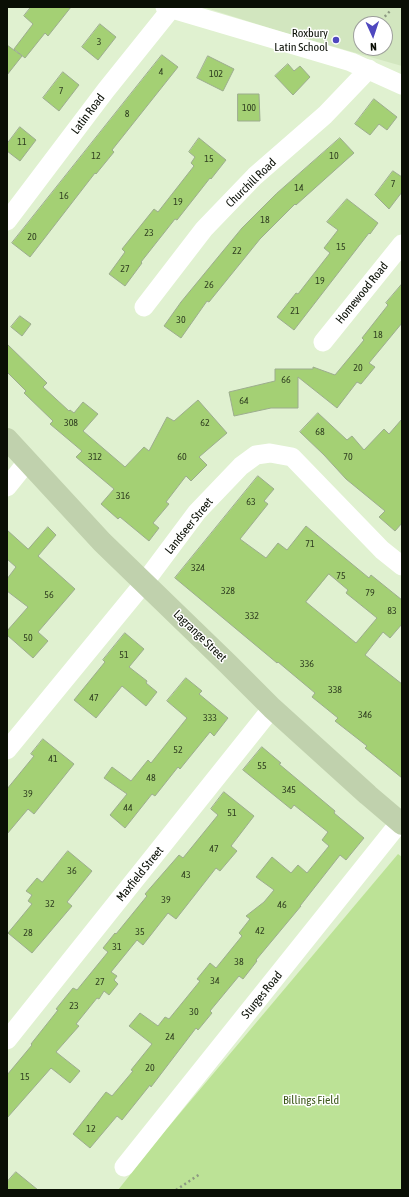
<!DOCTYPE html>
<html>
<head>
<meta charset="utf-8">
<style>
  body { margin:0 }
  #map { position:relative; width:409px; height:1197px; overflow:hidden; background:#e0f1d0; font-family:"Asap Condensed",sans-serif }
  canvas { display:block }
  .frame { position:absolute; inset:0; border:8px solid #0a0f05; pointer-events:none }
  .north { position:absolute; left:353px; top:16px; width:40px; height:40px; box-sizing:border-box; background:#fff; border:1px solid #9d9f9b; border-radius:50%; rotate:177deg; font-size:11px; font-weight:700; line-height:16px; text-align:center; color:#0a0f05 }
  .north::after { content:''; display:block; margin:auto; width:14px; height:18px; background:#4f48bf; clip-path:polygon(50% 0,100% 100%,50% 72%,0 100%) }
</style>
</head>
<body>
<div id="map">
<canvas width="409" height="1197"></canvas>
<div class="frame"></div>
<div class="north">N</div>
</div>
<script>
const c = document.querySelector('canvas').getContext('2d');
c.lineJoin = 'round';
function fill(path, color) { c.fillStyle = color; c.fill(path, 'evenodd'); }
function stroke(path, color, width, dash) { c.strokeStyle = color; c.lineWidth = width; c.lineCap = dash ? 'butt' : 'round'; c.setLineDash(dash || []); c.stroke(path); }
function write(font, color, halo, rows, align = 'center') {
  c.font = font + ' "Asap Condensed",sans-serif'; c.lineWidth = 3; c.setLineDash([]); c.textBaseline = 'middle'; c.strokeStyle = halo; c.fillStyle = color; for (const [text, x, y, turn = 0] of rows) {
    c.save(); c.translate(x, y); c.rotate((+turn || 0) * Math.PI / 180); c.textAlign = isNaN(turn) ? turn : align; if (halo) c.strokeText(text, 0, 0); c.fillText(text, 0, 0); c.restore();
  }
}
const built = new Path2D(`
  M 203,7 L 402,7 L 402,66 L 282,32 ZM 361,24 L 385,24 L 385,48 L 361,48 Z`);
const green = new Path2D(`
  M 398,854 L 402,857 L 402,1190 L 118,1190 L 165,1131 Z`);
const building = new Path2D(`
  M 31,7 L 71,7 L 48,36 L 45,33 L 25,58 L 14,49 L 33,24 L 24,16 Z
  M 100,24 L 116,37 L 98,60 L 82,47 Z
  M 7,45 L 22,56 L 7,75 Z
  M 162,55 L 178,67 L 112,150 L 114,152 L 96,174 L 95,173 L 30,257 L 12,243 Z
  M 208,56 L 234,69 L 223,91 L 197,78 Z
  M 288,64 L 294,71 L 300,66 L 310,77 L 293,95 L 275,76 Z
  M 63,72 L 79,85 L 59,111 L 43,98 Z
  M 238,94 L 259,94 L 260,121 L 238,121 Z
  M 374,99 L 397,117 L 387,130 L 379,124 L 370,135 L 355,124 Z
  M 20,127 L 36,140 L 20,161 L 7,151 L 7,144 Z
  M 199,138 L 226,160 L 211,179 L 210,178 L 177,220 L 175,219 L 141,262 L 142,263 L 125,286 L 109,274 L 125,252 L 122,249 L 154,209 L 158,212 L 194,166 L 191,163 L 195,157 L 189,152 Z
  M 340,138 L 354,153 L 296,205 L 295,204 L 260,239 L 209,302 L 207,301 L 181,338 L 164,326 L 181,302 L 242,228 L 276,194 Z
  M 393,171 L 402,177 L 402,192 L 389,209 L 375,195 Z
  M 347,199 L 378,223 L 370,234 L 369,233 L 294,330 L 277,317 L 296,293 L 298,294 L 330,253 L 324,248 L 338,230 L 327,222 Z
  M 402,284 L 402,323 L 369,363 L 375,367 L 361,384 L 357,382 L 337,408 L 298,377 L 298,408 L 271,408 L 234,416 L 229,392 L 275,381 L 275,369 L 313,369 L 313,367 L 335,375 L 364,340 L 362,338 L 388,305 L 386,303 Z
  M 20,316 L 31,324 L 22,336 L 11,327 Z
  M 7,344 L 47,383 L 43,387 L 69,411 L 70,410 L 74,413 L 83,402 L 98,414 L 83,431 L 125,467 L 144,447 L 149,451 L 167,417 L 174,421 L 198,400 L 227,433 L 199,457 L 207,465 L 191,481 L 186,476 L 166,502 L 169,504 L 153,523 L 159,528 L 149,541 L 120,517 L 118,519 L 101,504 L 114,489 L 76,457 L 82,451 L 50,424 L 53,421 L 24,393 L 26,391 L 7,372 Z
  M 318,413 L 347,440 L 352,436 L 364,450 L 384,429 L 389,434 L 402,419 L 402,523 L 395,531 L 379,517 L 385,511 L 346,479 L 324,455 L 300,432 Z
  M 258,476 L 274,489 L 264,501 L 268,504 L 240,539 L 266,558 L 278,543 L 287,550 L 306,526 L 369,578 L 371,575 L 402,600 L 402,624 L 390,638 L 383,632 L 365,655 L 402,684 L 402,778 L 365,748 L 367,746 L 335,721 L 338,718 L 312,697 L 315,693 L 278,662 L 277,663 L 175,578 ZM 329,574 L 348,590 L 346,593 L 377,618 L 356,643 L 306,602 Z
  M 48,527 L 56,535 L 38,556 L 75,589 L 38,632 L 48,641 L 33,658 L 7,635 L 7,631 L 28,607 L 7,591 L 7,579 L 16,567 L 7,559 L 7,530 L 28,549 Z
  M 125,633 L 144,649 L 129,667 L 147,681 L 146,683 L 157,692 L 146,706 L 122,686 L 96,718 L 74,700 L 105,662 L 103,660 Z
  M 186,678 L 202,691 L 199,694 L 228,718 L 214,736 L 210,732 L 180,769 L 178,767 L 155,796 L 152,794 L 125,828 L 110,815 L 127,794 L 104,778 L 112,767 L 131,781 L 148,760 L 151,763 L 187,718 L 167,701 Z
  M 43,739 L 74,764 L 34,814 L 28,809 L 7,834 L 7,789 L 34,756 L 31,754 Z
  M 262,747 L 281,763 L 279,764 L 335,811 L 334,813 L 364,838 L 346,860 L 340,855 L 300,906 L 301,906 L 256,960 L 257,961 L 243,979 L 239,976 L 210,1011 L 212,1013 L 198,1030 L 196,1028 L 151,1087 L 150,1085 L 122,1120 L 117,1116 L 90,1148 L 73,1134 L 106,1092 L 112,1096 L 133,1071 L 131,1070 L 152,1044 L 129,1026 L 140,1013 L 158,1026 L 165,1017 L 169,1019 L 200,981 L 197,979 L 210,963 L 216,968 L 242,936 L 239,933 L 250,919 L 246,916 L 264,902 L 274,890 L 256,877 L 272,857 L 291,873 L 298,865 L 307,873 L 329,846 L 322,840 L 328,832 L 294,805 L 291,809 L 243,770 Z
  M 224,792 L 254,816 L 231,846 L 237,851 L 220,871 L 216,868 L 176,919 L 168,913 L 143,945 L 137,940 L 111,972 L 117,976 L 114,980 L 118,984 L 109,995 L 104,991 L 99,999 L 97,998 L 76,1024 L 79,1026 L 56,1052 L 80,1071 L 70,1083 L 51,1068 L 7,1118 L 7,1075 L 32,1045 L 31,1044 L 58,1010 L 56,1009 L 73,988 L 77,990 L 108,952 L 103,948 L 115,933 L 116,934 L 147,896 L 145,894 L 179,855 L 183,858 L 218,815 L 211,809 Z
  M 68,851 L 92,871 L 67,902 L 72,906 L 32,953 L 8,933 L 32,904 L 28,901 L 32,895 L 26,891 L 37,878 L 42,882 Z
  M 16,1172 L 38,1190 L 7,1190 L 7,1182 Z`);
const path = new Path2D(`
  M 378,24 L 390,11
  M 176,1190 L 200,1174`);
const minor = new Path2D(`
  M 165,7 L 351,62 L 402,85
  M 7,221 L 106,90 L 171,9
  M 144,307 L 204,229 L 255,176 L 325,115 L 369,69
  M 323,342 L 402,244
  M 7,487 L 27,462
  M 7,750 L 144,583 L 197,512 L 241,466 L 256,455 L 270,453 L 292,457 L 382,550 L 402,566
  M 7,1040 L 272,708
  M 124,1167 L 400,822`);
const secondary = new Path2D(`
  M 7,439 L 102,542 L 228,664 L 272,708 L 368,795 L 402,824`);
const markers = [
  [336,40,4,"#4f48bf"]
];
const numberNames = [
  ["3",99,42],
  ["4",161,72],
  ["102",216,74],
  ["7",61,91],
  ["100",249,108],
  ["8",127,114],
  ["11",22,142],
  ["12",96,156],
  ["10",334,156],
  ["15",209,159],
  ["7",393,184],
  ["14",299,188],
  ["16",64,196],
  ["19",178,202],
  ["18",265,220],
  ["23",149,233],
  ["20",32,237],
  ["15",341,247],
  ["22",237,251],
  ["27",125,269],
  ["19",320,281],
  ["26",209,285],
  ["21",295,311],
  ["30",181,320],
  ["18",378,335],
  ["20",358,368],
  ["66",286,380],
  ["64",244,401],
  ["308",71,423],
  ["62",205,423],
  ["68",320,432],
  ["312",95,457],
  ["60",182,457],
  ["70",348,457],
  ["316",123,496],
  ["63",251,502],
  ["71",310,544],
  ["324",198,568],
  ["75",341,576],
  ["328",228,591],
  ["79",370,593],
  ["56",49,595],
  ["83",392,611],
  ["332",252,616],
  ["50",28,638],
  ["51",124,655],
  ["336",307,664],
  ["338",335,690],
  ["47",94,698],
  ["346",365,715],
  ["333",210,718],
  ["52",178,750],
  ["41",53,759],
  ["55",262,766],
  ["48",151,778],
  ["345",289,790],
  ["39",28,794],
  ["44",128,808],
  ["51",232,813],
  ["47",214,849],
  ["36",72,871],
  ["43",186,875],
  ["39",166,900],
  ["32",50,904],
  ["46",282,905],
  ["42",260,931],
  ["35",140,932],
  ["28",28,933],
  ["31",117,947],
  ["38",239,962],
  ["34",215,981],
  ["27",100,982],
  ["23",74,1006],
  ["30",194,1012],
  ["24",170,1037],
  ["20",150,1068],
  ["15",25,1077],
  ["12",91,1129]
];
const poiNames = [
  ["Roxbury",328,33],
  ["Latin School",328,47]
];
const streetNames = [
  ["Latin Road",88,114,-53],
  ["Churchill Road",251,183,-44],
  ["Homewood Road",362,293,-51],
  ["Landseer Street",189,526,-51],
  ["Lagrange Street",200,636,44],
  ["Maxfield Street",140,874,-51],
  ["Sturges Road",262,995,-51]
];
const parkNames = [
  ["Billings Field",311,1100]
];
fill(built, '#d2e6bf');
fill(green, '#bce296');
fill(building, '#a4d074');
stroke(building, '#9cac8e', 1);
stroke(path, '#8d9a82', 2.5, [2, 3]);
stroke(minor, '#fff', 19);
stroke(secondary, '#c0d1ad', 22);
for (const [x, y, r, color] of markers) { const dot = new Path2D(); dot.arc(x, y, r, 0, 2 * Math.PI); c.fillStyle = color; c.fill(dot); stroke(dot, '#fff', 1.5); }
write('10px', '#303f21', null, numberNames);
write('12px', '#0a0f05', '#fff', poiNames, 'right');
write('12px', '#0a0f05', '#fff', streetNames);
write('12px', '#3d591a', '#fff', parkNames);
</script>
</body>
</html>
